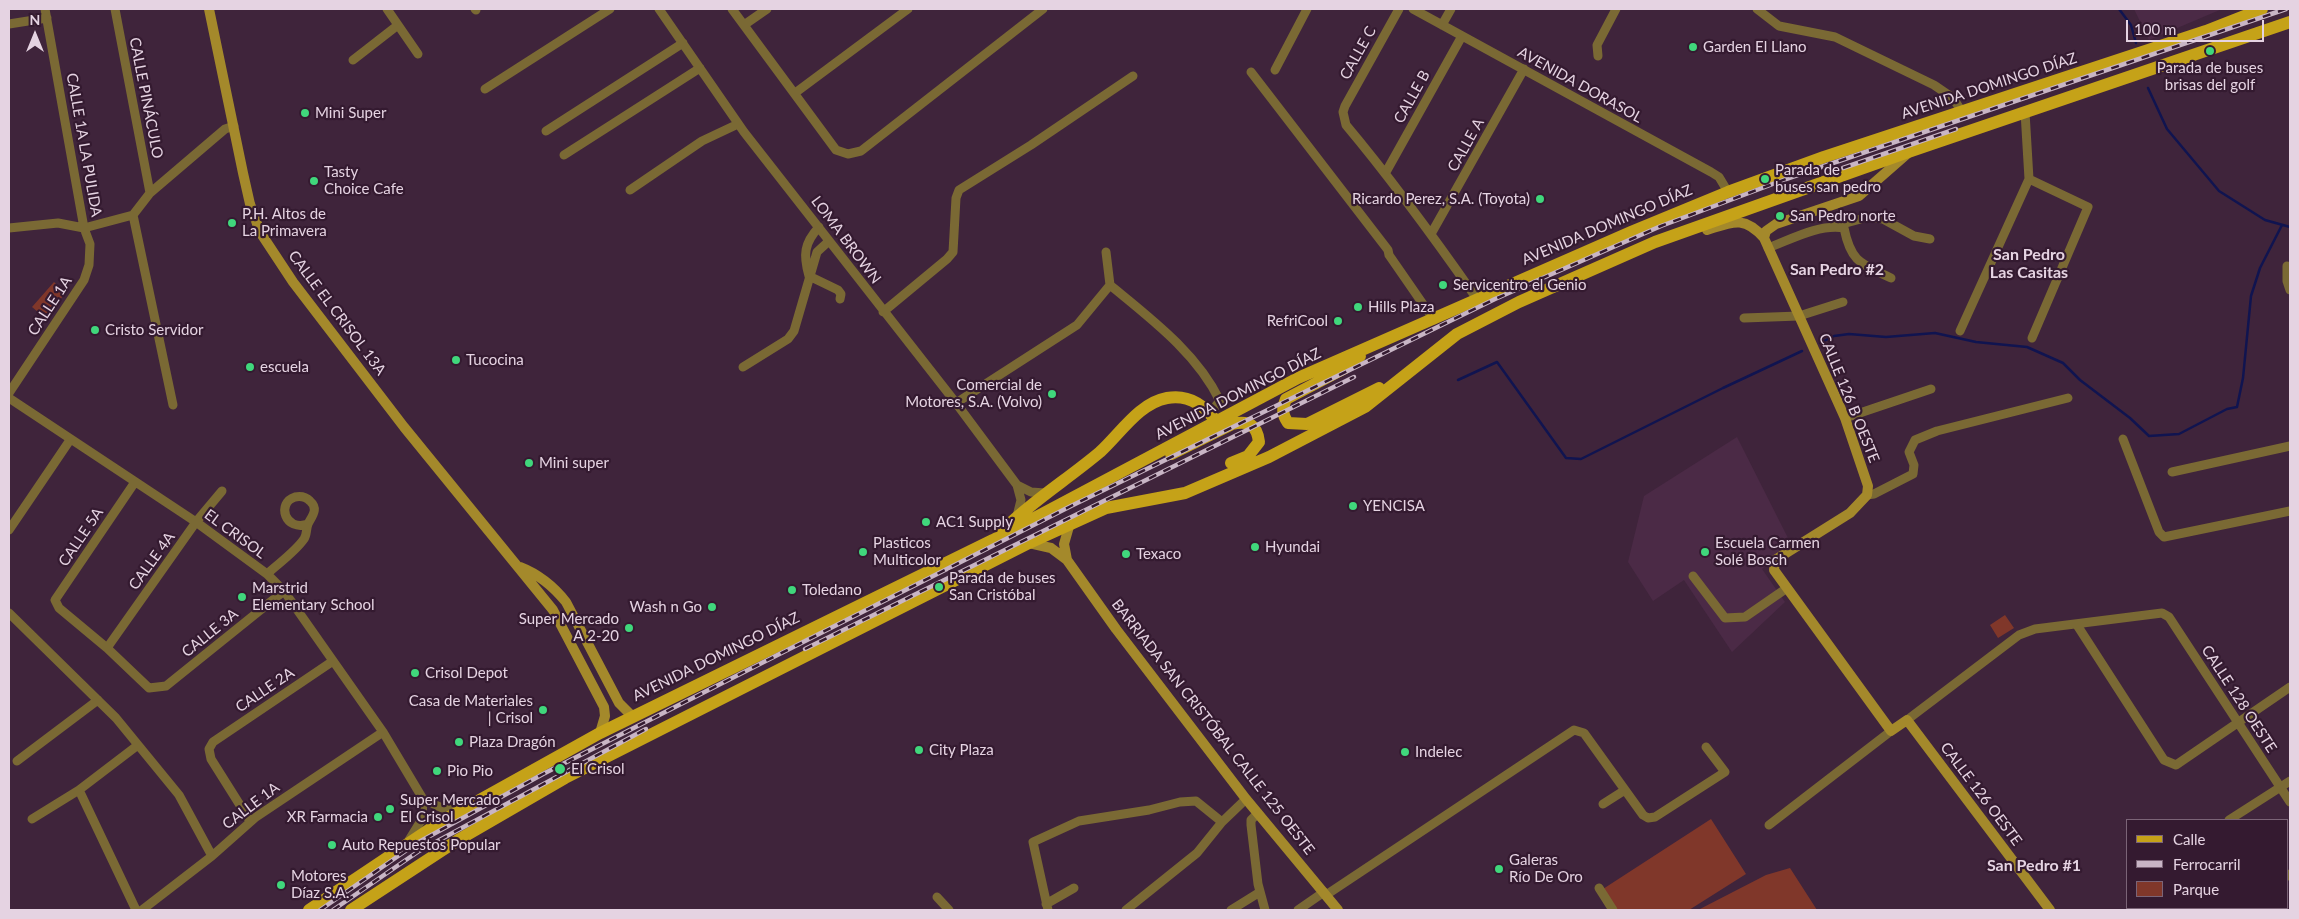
<!DOCTYPE html>
<html>
<head>
<meta charset="utf-8">
<style>
  body { margin:0 }
  #map { position:relative; width:2299px; height:919px; overflow:hidden; background:#3f243b; font-family:Lato,sans-serif }
  canvas { display:block }
  .frame { position:absolute; inset:0; border:10px solid #e5d3e2; pointer-events:none }
  .legend { position:absolute; left:2126px; top:819px; width:162px; height:90px; box-sizing:border-box; background:#341a30; border:1px solid #7b6477; margin:0; padding:6px 9px; list-style:none; font-size:15px; color:#e5d3e2 }
  .legend li { display:flex; align-items:center; gap:10px; height:25px }
  .legend b { width:25px; border:1px solid #7b6477 }
  .north { position:absolute; left:10px; top:10px; width:50px; height:50px; -webkit-text-stroke:4px #341a30; paint-order:stroke; rotate:0deg; font-size:14px; font-weight:700; line-height:20px; text-align:center; color:#e5d3e2 }
  .north::after { content:''; display:block; margin:auto; width:18px; height:22px; background:#e5d3e2; clip-path:polygon(50% 0,100% 100%,50% 72%,0 100%) }
  .scale { position:absolute; left:2126px; top:20px; width:138px; height:22px; box-sizing:border-box; border:2px solid #e5d3e2; border-top:0; padding-left:6px; font-size:15px; line-height:18px; white-space:nowrap; color:#e5d3e2; -webkit-text-stroke:4px #341a30; paint-order:stroke }
</style>
</head>
<body>
<div id="map">
<canvas width="2299" height="919"></canvas>
<div class="frame"></div>
<ul class="legend">
<li><b style="height:6px;background:#c5a218"></b>Calle</li>
<li><b style="height:6px;background:#c8b5c5"></b>Ferrocarril</li>
<li><b style="height:14px;background:#80372a"></b>Parque</li>
</ul>
<div class="north">N</div>
<div class="scale">100 m</div>
</div>
<script>
const c = document.querySelector('canvas').getContext('2d');
c.lineJoin = 'round';
function fill(path, color) { c.fillStyle = color; c.fill(path, 'evenodd'); }
function stroke(path, color, width, dash) { c.strokeStyle = color; c.lineWidth = width; c.lineCap = dash ? 'butt' : 'round'; c.setLineDash(dash || []); c.stroke(path); }
function write(font, color, halo, rows, align = 'center') {
  c.font = font + ' Lato,sans-serif'; c.lineWidth = 4.5; c.setLineDash([]); c.textBaseline = 'middle'; c.strokeStyle = halo; c.fillStyle = color; for (const [text, x, y, turn = 0] of rows) {
    c.save(); c.translate(x, y); c.rotate((+turn || 0) * Math.PI / 180); c.textAlign = isNaN(turn) ? turn : align; if (halo) c.strokeText(text, 0, 0); c.fillText(text, 0, 0); c.restore();
  }
}
const built = new Path2D(`
  M 2134,9 L 2222,9 L 2149,40 Z
  M 1737,437 L 1790,542 L 1762,569 L 1785,602 L 1732,652 L 1684,580 L 1653,601 L 1628,562 L 1644,496 Z`);
const green = new Path2D(`
  M 54,282 L 66,293 L 44,317 L 32,307 Z
  M 2005,615 L 2014,628 L 1998,638 L 1990,625 Z
  M 1711,819 L 1746,874 L 1689,910 L 1617,910 L 1603,889 Z
  M 1790,868 L 1817,910 L 1698,910 L 1766,875 Z`);
const stream = new Path2D(`
  M 2119,9 L 2131,25 L 2136,43
  M 2148,88 L 2167,129 L 2219,191 L 2265,220 L 2290,227
  M 1820,343 L 1834,336 L 1849,334 L 1886,337 L 1935,333 L 1976,342 L 2027,347 L 2063,363 L 2080,380 L 2130,418 L 2149,436 L 2179,434 L 2227,409 L 2237,407 L 2243,378 L 2251,296 L 2260,268 L 2282,225
  M 1458,380 L 1497,362 L 1566,458 L 1581,459 L 1723,388 L 1802,351`);
const street = new Path2D(`
  M 115,9 L 150,193
  M 387,9 L 418,54
  M 475,9 L 476,10
  M 659,9 L 744,132 L 956,403 L 1017,485 L 1021,500 L 1017,516
  M 732,9 L 836,150 L 848,154 L 861,151 L 1043,9
  M 1399,9 L 1345,106 L 1343,112 L 1346,125 C 1393,181 1435,239 1477,299
  M 1413,9 L 1711,172 L 1719,177 L 1728,192
  M 1757,9 L 1779,26 L 1835,37 L 1934,85 L 1953,98 L 1962,112
  M 9,24 L 47,18
  M 744,25 L 767,9
  M 1442,25 L 1451,9
  M 1598,56 L 1597,45 L 1616,9
  M 353,60 L 398,25
  M 1275,70 L 1307,9
  M 1251,72 L 1388,250 L 1389,255 L 1434,320
  M 485,89 L 610,9
  M 795,93 L 908,9
  M 546,131 L 683,43
  M 564,155 L 700,68
  M 1386,172 L 1462,36
  M 2029,179 L 2088,207 L 2032,338
  M 630,190 L 702,141 L 738,124
  M 133,215 L 173,405
  M 1835,226 L 1868,217 L 1883,219 L 1914,236 L 1930,239
  M 819,227 C 804,243 803,255 809,276 L 838,290 L 841,294 L 840,299
  M 9,228 L 58,223 L 84,228 L 133,215 L 150,193 L 225,129 L 234,126
  M 1431,234 L 1524,69
  M 1768,248 C 1792,239 1818,224 1844,228 C 1851,263 1862,264 1891,278
  M 1106,252 L 1110,285 C 1150,318 1197,353 1220,401 L 1210,413
  M 2287,266 L 2287,281 L 2290,290
  M 883,312 L 947,259 L 953,252 L 956,198 L 959,190 L 1031,145 L 1133,76
  M 1744,318 L 1799,316 L 1843,302
  M 1960,331 L 2029,179 L 2025,112
  M 743,367 L 788,339 L 794,331 L 817,252 L 829,241
  M 9,393 L 84,280 L 89,265 L 90,244 L 84,228 L 45,9
  M 9,398 L 196,522 L 267,574 L 284,591 L 383,732 L 423,799 L 442,808 L 463,808
  M 956,403 L 1077,325 L 1110,285
  M 1845,418 L 1931,389
  M 2123,439 L 2159,532 L 2164,537 L 2290,511
  M 2172,472 L 2290,446
  M 135,482 L 55,600 L 59,608 L 107,648 L 149,688 L 166,686 L 284,591
  M 1017,485 L 1031,492 L 1045,493
  M 1867,495 L 1874,494 L 1913,474 L 1914,465 L 1909,452 L 1915,440 L 1937,431 L 2068,398
  M 9,530 L 70,440
  M 267,574 C 279,563 295,552 304,539 C 307,535 306,529 308,524 C 312,516 319,509 310,501 C 306,497 300,496 295,497 C 276,503 285,532 308,524
  M 1693,576 L 1725,618 L 1745,617 L 1787,588
  M 9,613 L 116,718 L 179,795 L 212,856
  M 2077,625 L 2164,760 L 2176,765 L 2290,687
  M 107,648 L 196,522 L 222,491
  M 1907,720 L 2019,635 L 2035,629 L 2162,613 L 2169,617 L 2290,802
  M 17,761 L 98,700
  M 79,790 L 136,910
  M 1603,804 L 1625,790
  M 1258,813 L 1251,820 L 1251,825 L 1258,884 L 1265,910
  M 32,819 L 79,790 L 138,745
  M 2229,820 L 2290,781
  M 250,821 L 211,759 L 209,749 L 213,742 L 333,661
  M 1769,825 L 1891,731
  M 409,840 L 422,819 L 423,799
  M 2288,876 L 2290,874
  M 1599,888 L 1613,910
  M 1326,895 L 1574,730 L 1584,733 L 1643,815 L 1648,818 L 1655,817 L 1725,772 L 1706,747
  M 937,897 L 949,910
  M 1046,904 L 1074,888
  M 142,910 L 212,856 L 256,817 L 383,732
  M 1048,910 L 1033,842 L 1079,821 L 1149,810 L 1180,802 L 1196,801 L 1222,822
  M 1126,910 L 1197,853 L 1222,822 L 1246,799
  M 1231,910 L 1260,892
  M 1298,910 L 1324,892`);
const secondary = new Path2D(`
  M 209,9 L 243,173 L 250,204 L 260,232 L 293,282 L 404,427 L 553,610 L 604,707 L 605,716 L 600,733
  M 1707,230 C 1732,222 1744,215 1764,238 L 1845,418 L 1868,486 L 1867,495 L 1850,513 L 1775,560 L 1774,570 L 1891,731 L 1907,720 L 2050,910
  M 1764,238 L 1766,231 L 1776,224 L 1859,196 L 1907,154
  M 1029,543 L 1051,548 L 1067,560 L 1116,629 L 1246,799 L 1338,910
  M 1067,560 L 1064,544 L 1070,523
  M 520,567 C 538,574 554,587 566,602 L 619,703 L 632,716`);
const primary = new Path2D(`
  M 1360,356 L 1345,368 L 1286,399 C 1282,409 1282,414 1288,423 L 1307,424 L 1379,388
  M 1171,454 L 1232,424 C 1249,420 1257,425 1259,442 L 1248,456 L 1231,463
  M 1002,531 C 1032,501 1068,479 1100,452 C 1120,434 1139,403 1167,398 C 1188,394 1204,405 1216,421
  M 309,910 L 442,821 L 600,733 L 993,540 L 1298,378 L 1631,232 L 1728,192 L 1824,157 L 2206,31 L 2262,9
  M 351,910 L 458,840 L 565,778 L 1029,543 L 1106,508 L 1185,493 L 1269,457 L 1365,407 L 1457,334 L 1519,302 L 1655,242 L 1911,151 L 2290,22`);
const rail = new Path2D(`
  M 1843,168 L 1956,129
  M 805,649 L 1354,377
  M 320,910 L 417,843 L 543,774 L 1071,506 L 1495,299 L 1661,226 L 1786,179 L 2286,9
  M 333,910 L 419,851 L 646,729`);
const markers = [
  [1693,47,5,"#40d77c"],
  [2210,51,5,"#40d77c"],
  [305,113,5,"#40d77c"],
  [1765,179,5,"#40d77c"],
  [314,181,5,"#40d77c"],
  [1540,199,5,"#40d77c"],
  [1780,216,5,"#40d77c"],
  [232,223,5,"#40d77c"],
  [1443,285,5,"#40d77c"],
  [1358,307,5,"#40d77c"],
  [1338,321,5,"#40d77c"],
  [95,330,5,"#40d77c"],
  [456,360,5,"#40d77c"],
  [250,367,5,"#40d77c"],
  [1052,394,5,"#40d77c"],
  [529,463,5,"#40d77c"],
  [1353,506,5,"#40d77c"],
  [926,522,5,"#40d77c"],
  [1255,547,5,"#40d77c"],
  [863,552,5,"#40d77c"],
  [1705,552,5,"#40d77c"],
  [1126,554,5,"#40d77c"],
  [939,587,5,"#40d77c"],
  [792,590,5,"#40d77c"],
  [242,597,5,"#40d77c"],
  [712,607,5,"#40d77c"],
  [629,628,5,"#40d77c"],
  [415,673,5,"#40d77c"],
  [543,710,5,"#40d77c"],
  [459,742,5,"#40d77c"],
  [919,750,5,"#40d77c"],
  [1405,752,5,"#40d77c"],
  [560,769,6,"#40d77c"],
  [437,771,5,"#40d77c"],
  [390,809,5,"#40d77c"],
  [378,817,5,"#40d77c"],
  [332,845,5,"#40d77c"],
  [1499,869,5,"#40d77c"],
  [281,885,5,"#40d77c"]
];
const poiNames = [
  ["Garden El Llano",1703,47],
  ["Parada de buses",2210,68,"center"],
  ["brisas del golf",2210,85,"center"],
  ["Mini Super",315,113],
  ["Parada de",1775,170],
  ["buses san pedro",1775,187],
  ["Tasty",324,172],
  ["Choice Cafe",324,189],
  ["Ricardo Perez, S.A. (Toyota)",1530,199,"right"],
  ["P.H. Altos de",242,214],
  ["La Primavera",242,231],
  ["San Pedro norte",1790,216],
  ["Servicentro el Genio",1453,285],
  ["Hills Plaza",1368,307],
  ["RefriCool",1328,321,"right"],
  ["Cristo Servidor",105,330],
  ["Tucocina",466,360],
  ["escuela",260,367],
  ["Comercial de",1042,385,"right"],
  ["Motores, S.A. (Volvo)",1042,402,"right"],
  ["Mini super",539,463],
  ["YENCISA",1363,506],
  ["AC1 Supply",936,522],
  ["Plasticos",873,543],
  ["Multicolor",873,560],
  ["Escuela Carmen",1715,543],
  ["Solé Bosch",1715,560],
  ["Hyundai",1265,547],
  ["Texaco",1136,554],
  ["Parada de buses",949,578],
  ["San Cristóbal",949,595],
  ["Marstrid",252,588],
  ["Elementary School",252,605],
  ["Toledano",802,590],
  ["Wash n Go",702,607,"right"],
  ["Super Mercado",619,619,"right"],
  ["A 2-20",619,636,"right"],
  ["Crisol Depot",425,673],
  ["Casa de Materiales",533,701,"right"],
  ["| Crisol",533,718,"right"],
  ["Plaza Dragón",469,742],
  ["City Plaza",929,750],
  ["Indelec",1415,752],
  ["El Crisol",571,769],
  ["Pio Pio",447,771],
  ["Super Mercado",400,800],
  ["El Crisol",400,817],
  ["XR Farmacia",368,817,"right"],
  ["Auto Repuestos Popular",342,845],
  ["Galeras",1509,860],
  ["Río De Oro",1509,877],
  ["Motores",291,876],
  ["Díaz S.A.",291,893]
];
const streetNames = [
  ["CALLE C",1358,53,-61],
  ["AVENIDA DORASOL",1580,85,29],
  ["AVENIDA DOMINGO DÍAZ",1989,86,-18],
  ["CALLE B",1412,97,-61],
  ["CALLE PINÁCULO",146,98,79],
  ["CALLE 1A LA PULIDA",84,145,80],
  ["CALLE A",1466,145,-61],
  ["AVENIDA DOMINGO DÍAZ",1607,225,-23],
  ["LOMA BROWN",846,240,53],
  ["CALLE 1A",50,306,-57],
  ["CALLE EL CRISOL 13A",337,313,53],
  ["AVENIDA DOMINGO DÍAZ",1238,394,-27],
  ["CALLE 126 B OESTE",1849,398,68],
  ["EL CRISOL",235,534,36],
  ["CALLE 5A",81,537,-56],
  ["CALLE 4A",152,561,-54],
  ["CALLE 3A",210,633,-39],
  ["AVENIDA DOMINGO DÍAZ",716,657,-26],
  ["CALLE 2A",265,690,-34],
  ["CALLE 128 OESTE",2239,699,57],
  ["BARRIADA SAN CRISTÓBAL CALLE 125 OESTE",1213,727,52],
  ["CALLE 126 OESTE",1981,794,53],
  ["CALLE 1A",251,806,-37]
];
const neighbourhoodNames = [
  ["San Pedro",2029,255],
  ["Las Casitas",2029,273],
  ["San Pedro #2",1837,270],
  ["San Pedro #1",2034,866]
];
fill(built, '#4b2a46');
fill(green, '#80372a');
stroke(stream, '#101450', 2.5);
stroke(street, '#7a6934', 9);
stroke(secondary, '#a4892b', 10);
stroke(primary, '#c5a218', 12);
stroke(rail, '#c8b5c5', 4.5);
stroke(rail, '#341a30', 2.5, [8]);
for (const [x, y, r, color] of markers) { const dot = new Path2D(); dot.arc(x, y, r, 0, 2 * Math.PI); c.fillStyle = color; c.fill(dot); stroke(dot, '#341a30', 2); }
write('15px', '#e5d3e2', '#341a30', poiNames, 'left');
write('15px', '#e5d3e2', '#341a30', streetNames);
write('bold 16px', '#e5d3e2', '#341a30', neighbourhoodNames);
</script>
</body>
</html>
